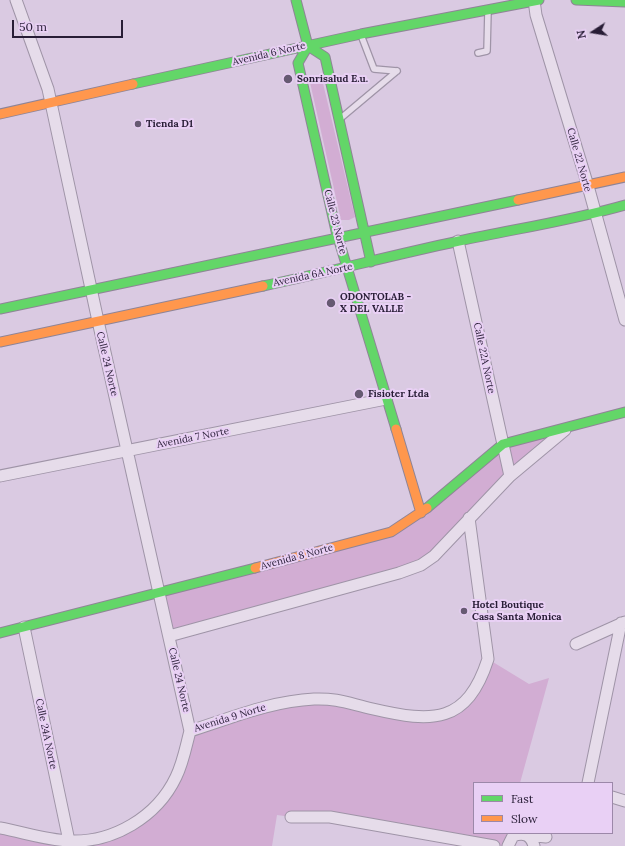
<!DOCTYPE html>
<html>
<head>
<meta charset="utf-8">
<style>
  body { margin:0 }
  #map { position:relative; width:625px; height:846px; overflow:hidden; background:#dacae2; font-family:Lora,serif }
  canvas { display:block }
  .legend { position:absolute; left:473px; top:782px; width:140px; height:52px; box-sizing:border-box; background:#e9d0f5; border:1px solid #9c88a9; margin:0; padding:5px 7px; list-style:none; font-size:12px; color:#281d36 }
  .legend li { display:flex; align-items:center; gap:8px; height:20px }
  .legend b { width:20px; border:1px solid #9c88a9 }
  .north { position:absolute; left:573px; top:12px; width:40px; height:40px; -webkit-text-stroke:3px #e9d0f5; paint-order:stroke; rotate:258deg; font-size:11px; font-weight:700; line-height:16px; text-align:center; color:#281d36 }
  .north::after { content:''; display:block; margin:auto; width:14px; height:18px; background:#281d36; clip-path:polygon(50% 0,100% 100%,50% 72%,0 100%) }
  .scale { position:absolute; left:12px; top:20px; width:111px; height:18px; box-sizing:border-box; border:2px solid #281d36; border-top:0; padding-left:5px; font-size:12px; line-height:14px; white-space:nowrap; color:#281d36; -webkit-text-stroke:3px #e9d0f5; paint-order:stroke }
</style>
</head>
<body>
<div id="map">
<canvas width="625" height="846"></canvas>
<ul class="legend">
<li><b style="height:5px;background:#63d668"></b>Fast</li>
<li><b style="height:5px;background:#ff974d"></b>Slow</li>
</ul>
<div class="north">N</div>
<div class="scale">50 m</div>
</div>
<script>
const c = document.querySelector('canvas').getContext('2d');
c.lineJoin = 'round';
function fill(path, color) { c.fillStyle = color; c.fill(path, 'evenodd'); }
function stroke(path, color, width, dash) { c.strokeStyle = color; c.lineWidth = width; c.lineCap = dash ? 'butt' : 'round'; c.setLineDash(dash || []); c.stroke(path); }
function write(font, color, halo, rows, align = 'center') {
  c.font = font + ' Lora,serif'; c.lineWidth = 4; c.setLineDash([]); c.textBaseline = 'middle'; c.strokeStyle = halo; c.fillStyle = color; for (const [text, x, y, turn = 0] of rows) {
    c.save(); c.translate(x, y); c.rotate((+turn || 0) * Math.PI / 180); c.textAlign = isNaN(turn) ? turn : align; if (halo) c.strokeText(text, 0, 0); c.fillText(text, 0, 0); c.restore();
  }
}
const green = new Path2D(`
  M 316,75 L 321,75 L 355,217 L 349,220 L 341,220 L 309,78 Z
  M 567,428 L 421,565 L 169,636 L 159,594 L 391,532 L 503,444 Z
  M 488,659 L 529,684 L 549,678 L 520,783 L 474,783 L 474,833 L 507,833 L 503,846 L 277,815 L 272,846 L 0,846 L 0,828 L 69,841 L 134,824 L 176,777 L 190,731 L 315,699 L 415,717 L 457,709 Z`);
const lane = new Path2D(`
  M 361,35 L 374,69 L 397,71
  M 478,53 L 487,51 L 488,11
  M 341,118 L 397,71`);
const street = new Path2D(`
  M 534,0 L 536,15 L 588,186 L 625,320
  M 458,241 L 510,476
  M 0,476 L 386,399
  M 24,627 L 69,841
  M 169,636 L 399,573 L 421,565 L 434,556 L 510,476 L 565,430
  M 576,644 L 625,622
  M 190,731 C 231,718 271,701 314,699 C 338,698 350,704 373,709 C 433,723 467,724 488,659 L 469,518
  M 588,783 L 621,623
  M 612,797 L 625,801
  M 291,817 L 330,817 L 494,846
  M 0,828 C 22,832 47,840 69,841 C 113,843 157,817 176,777 C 183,763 186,746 190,731 L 98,321 L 48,89 L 16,0
  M 526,835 L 546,837
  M 508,846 L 513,836 C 524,832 531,835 534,846`);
const fast = new Path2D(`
  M 296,0 L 308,46 L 325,57 L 371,262
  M 576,0 L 625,2
  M 308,46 L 298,63 L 336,231 L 396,429
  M 133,84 L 361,34 L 539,0
  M 263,286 C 329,272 393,255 459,241 C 514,229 570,221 625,205
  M 0,309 L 518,200
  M 427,508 L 503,444 L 625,412
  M 0,633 L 255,568`);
const slow = new Path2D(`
  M 0,114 L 133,84
  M 518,200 L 625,177
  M 0,342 L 263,286
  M 396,429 L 421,513
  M 255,568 L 391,532 L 427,508`);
const markers = [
  [288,79,5,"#665a72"],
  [138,124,4,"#665a72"],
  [331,303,5,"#665a72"],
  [359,394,5,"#665a72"],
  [464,611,4,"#665a72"]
];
const streetNames = [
  ["Avenida 6 Norte",269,54,-13],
  ["Calle 22 Norte",579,160,74],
  ["Calle 23 Norte",335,222,76],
  ["Avenida 6A Norte",313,275,-12],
  ["Calle 22A Norte",484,358,78],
  ["Calle 24 Norte",107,364,77],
  ["Avenida 7 Norte",193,438,-11],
  ["Avenida 8 Norte",297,557,-15],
  ["Calle 24 Norte",179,680,77],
  ["Avenida 9 Norte",230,718,-17],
  ["Calle 24A Norte",46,734,78]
];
const poiNames = [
  ["Sonrisalud E.u.",297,79],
  ["Tienda D1",146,124],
  ["ODONTOLAB -",340,297],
  ["X DEL VALLE",340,309],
  ["Fisioter Ltda",368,394],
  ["Hotel Boutique",472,605],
  ["Casa Santa Monica",472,617]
];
fill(green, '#d2add3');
stroke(lane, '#9f94a7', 8);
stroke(street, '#9f94a7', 13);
stroke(fast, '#8f8497', 11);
stroke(slow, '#8f8497', 11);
stroke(lane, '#e6dcea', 5.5);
stroke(street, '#e6dcea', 11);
stroke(fast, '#63d668', 9);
stroke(slow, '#ff974d', 9);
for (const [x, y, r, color] of markers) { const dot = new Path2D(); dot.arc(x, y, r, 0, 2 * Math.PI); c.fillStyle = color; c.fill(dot); stroke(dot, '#e9d0f5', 1.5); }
write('10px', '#281d36', '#e9d0f5', streetNames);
write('bold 10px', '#281d36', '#e9d0f5', poiNames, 'left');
</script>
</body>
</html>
